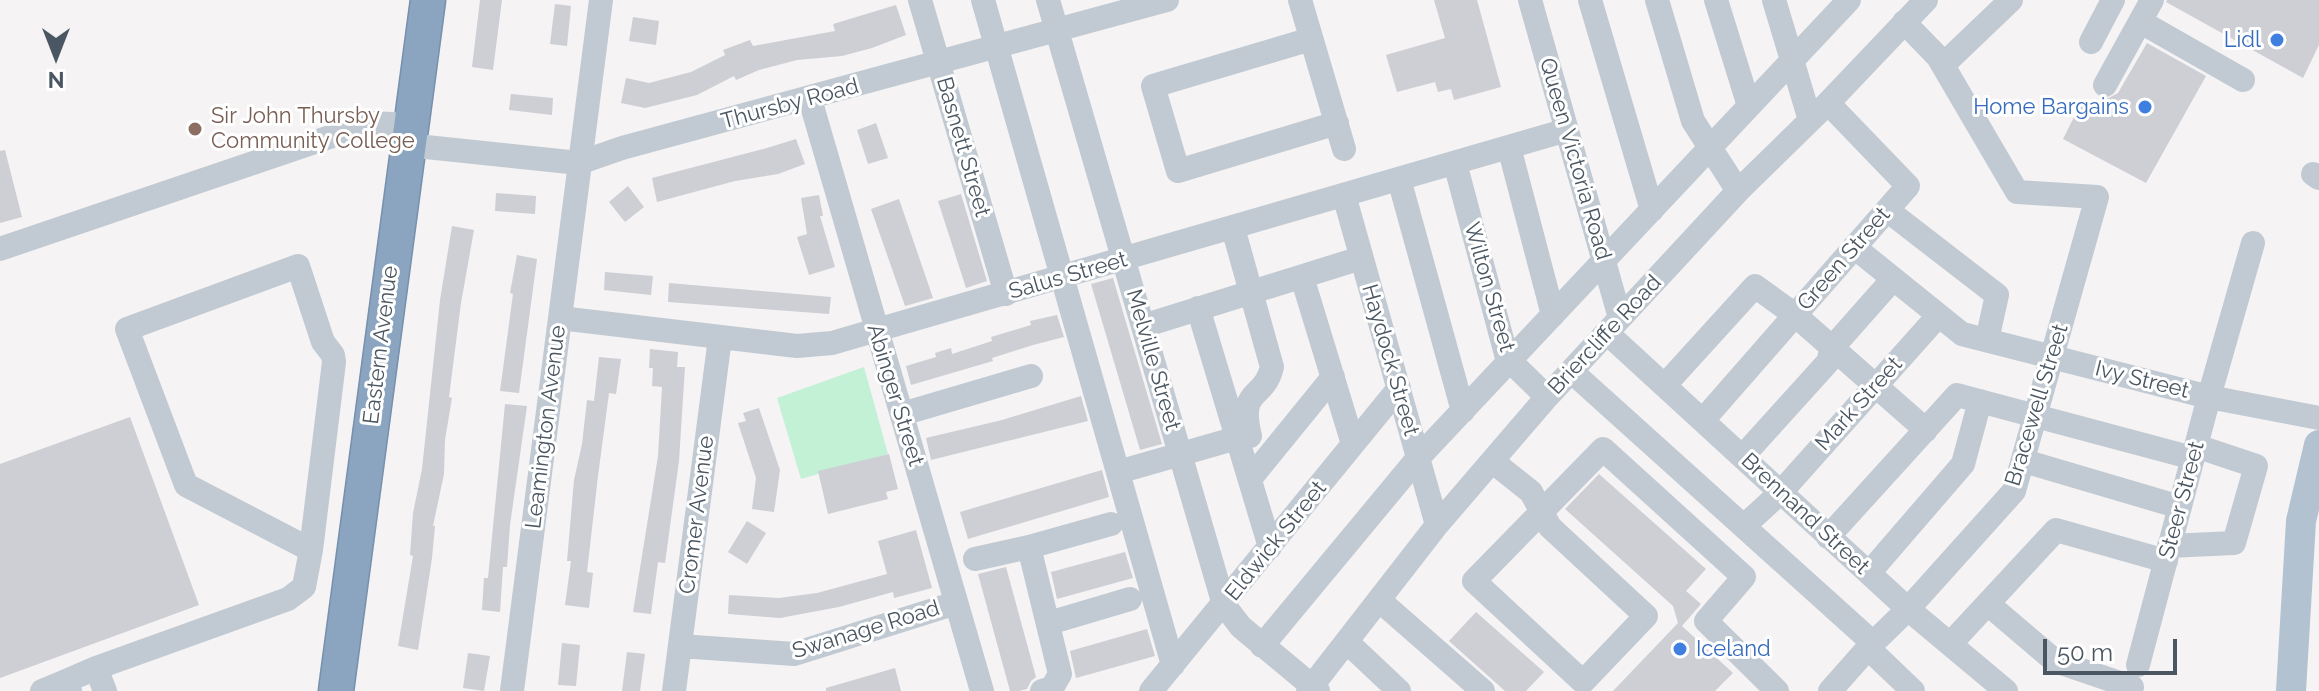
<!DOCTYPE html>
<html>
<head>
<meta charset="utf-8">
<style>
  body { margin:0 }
  #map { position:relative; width:2319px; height:691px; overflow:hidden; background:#f5f3f3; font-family:Raleway,sans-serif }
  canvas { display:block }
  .north { position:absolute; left:16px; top:16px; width:80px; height:80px; -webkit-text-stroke:6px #fff; paint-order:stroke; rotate:180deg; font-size:22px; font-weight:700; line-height:32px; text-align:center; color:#4a5661 }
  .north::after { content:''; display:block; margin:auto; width:28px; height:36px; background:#4a5661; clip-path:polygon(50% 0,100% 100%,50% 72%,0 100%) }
  .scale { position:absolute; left:2043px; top:639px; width:134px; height:36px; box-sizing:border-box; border:4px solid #4a5661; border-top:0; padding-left:10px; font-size:24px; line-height:28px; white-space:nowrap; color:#4a5661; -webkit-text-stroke:6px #fff; paint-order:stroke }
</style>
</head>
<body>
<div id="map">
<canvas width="2319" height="691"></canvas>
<div class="north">N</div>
<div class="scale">50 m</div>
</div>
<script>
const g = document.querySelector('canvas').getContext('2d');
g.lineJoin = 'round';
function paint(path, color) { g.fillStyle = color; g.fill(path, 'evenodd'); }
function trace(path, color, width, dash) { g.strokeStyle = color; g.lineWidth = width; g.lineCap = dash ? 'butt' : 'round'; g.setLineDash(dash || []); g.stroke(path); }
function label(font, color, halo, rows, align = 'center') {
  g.font = font + ' Raleway,sans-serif'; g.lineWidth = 6; g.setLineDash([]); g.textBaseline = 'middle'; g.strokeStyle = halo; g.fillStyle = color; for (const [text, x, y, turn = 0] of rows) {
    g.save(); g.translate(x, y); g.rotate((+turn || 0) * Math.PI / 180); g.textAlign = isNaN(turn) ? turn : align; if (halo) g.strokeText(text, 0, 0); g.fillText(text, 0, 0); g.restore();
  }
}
paint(new Path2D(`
  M864,367L888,454L801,479L777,398Z`), '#c3f1d5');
paint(new Path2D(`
  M480,0H502L493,70L472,67Z
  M1434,0H1477L1501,87L1454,100L1451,89L1438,92L1435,82L1397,92L1386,55L1445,38Z
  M2167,0H2319V45L2303,78L2166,2Z
  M555,4L571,6L567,46L550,44Z
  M896,5L906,35L872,48L842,56L797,60L759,70L736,80L734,76L697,95L645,108L621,103L626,78L649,83L691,72L725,55L723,50L750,40L753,46L835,31L833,24Z
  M633,17L659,21L656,45L629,41Z
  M2147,43L2206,76L2146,183L2063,139L2081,103L2098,111L2105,100L2118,93Z
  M511,94L553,98L552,115L509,110Z
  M876,123L888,158L868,164L857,130Z
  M796,139L805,164L778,174L735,181L657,202L652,178L767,148Z
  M5,150L22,217L0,223V151Z
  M628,186L644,207L625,222L609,202Z
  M496,193L536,196L535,214L495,211Z
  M961,194L987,281L966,288L938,201Z
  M819,195L823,216H820L835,267L809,275L797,237L807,234L801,198Z
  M899,199L933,298L905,306L871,209Z
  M452,226L474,230L461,303L449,397L452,398L445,440L444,474L433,526H435L432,558L418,650L398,646L413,556L410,555L413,513L422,469L440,300Z
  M517,255L537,259L519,393L500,391L513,294L510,293Z
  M605,272L653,276L651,295L604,290Z
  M1113,278L1162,444L1140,450L1091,284Z
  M669,283L831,297L829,314L668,302Z
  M1057,315L1064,337L1033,345L992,358L993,361L911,385L906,366L936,357L935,353L951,348L952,354L992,341L991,337L1031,325L1030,321Z
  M650,349L678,352L677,367H685L679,461L665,563L658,562L651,614L633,612L658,456L662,387L652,386L653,368H649Z
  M599,357L621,359L616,394L609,393L598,476L587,572L593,573L589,608L565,605L571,561H567L574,480L582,444L587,400L594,401Z
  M1081,396L1088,421L931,460L926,438L1002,420Z
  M505,404L527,406L510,525L507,567H503L500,612L482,610L484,578H488Z
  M759,408L780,470L774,512L752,509L756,478L738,423L746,421L743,413Z
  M130,417L199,605L0,678V464Z
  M889,454L898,489L886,492L888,499L828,514L818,471Z
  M1102,470L1109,497L968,539L960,512Z
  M1599,474L1706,569L1686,591L1701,604L1682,626L1733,673L1715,691H1613L1678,623L1673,606L1565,509Z
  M747,521L766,533L747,564L728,552Z
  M916,530L932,588L894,598L893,592L839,607L780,618L728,614L729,595L779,598L817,593L887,574L878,541Z
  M1125,552L1133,578L1057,599L1051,572Z
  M1006,567L1036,677L1031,681L1027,689L1019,691H1010L978,574Z
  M1476,612L1544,672L1526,691H1505L1449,641Z
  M1147,629L1155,656L1076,678L1070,651Z
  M562,643L580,645L576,686L558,685Z
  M627,652L645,654L640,691H622Z
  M468,653L490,656L484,691L463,688Z
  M895,668L901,691H826V688Z`), '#cdcfd5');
const highway = new Path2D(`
  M336,691L428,0`);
trace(highway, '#7690ad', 37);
trace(new Path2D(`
  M920,0L1006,294
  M983,0L1173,665
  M1048,0L1224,605L1241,627L1318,691
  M1300,0L1344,149
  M1530,0L1620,318
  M1590,0L1652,210
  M1657,0L1693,121L1738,191
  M1716,0L1749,106
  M1774,0L1810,120
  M2141,22L2243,80
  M1311,39L1153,86L1178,171L1337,123
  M2091,42L2113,0
  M1943,65L2011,0
  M2105,85L2152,0
  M810,99L982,691
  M407,145L579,163L622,148L1167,0
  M1509,147L1553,315
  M1455,163L1507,358L1547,397
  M2313,174L2319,178
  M1399,179L1463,411
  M1344,195L1437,525
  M1887,210L1997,295L1987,340
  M1233,228L1272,367C1264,401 1238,386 1250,436
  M1854,247L1962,334L2209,397L2319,418
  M0,249L371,123L410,125
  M1302,277L1353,444
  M1198,308L1270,547
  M560,318L797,346L832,343L1567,130
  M1143,326L1361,258
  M1607,333L1908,609L2006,691
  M1571,371L1873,643
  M1665,385L1755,286L1795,315L1926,430
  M902,414L1031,376
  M1704,419L1908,186L1828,103
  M1743,456L1828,362L1832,348L1893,279
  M1492,461L1531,492L1550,527L1646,616L1583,682L1474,581L1603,449L1744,577L1706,621L1777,691
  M2024,461L2180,507
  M1118,472L1237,438
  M1250,479L1333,377
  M1744,526L1781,492L1938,316
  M1828,537L1957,395L2193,458
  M2169,546L2234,543L2256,466L2196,446
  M1029,547L1111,524
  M975,559L1029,547L1060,674L1052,688L1042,691
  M1869,573L1963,464L1980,401
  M1379,600L1483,691
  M1988,604L2055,661L2132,687
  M1049,623L1130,599
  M1347,642L1399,691
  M1951,643L2056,530L2166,561
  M680,646L794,654L956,603
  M1262,646L1418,458L1849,0
  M1868,648L1913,691
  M2138,665L2209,397L2253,243
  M42,691L66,681
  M70,691L66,681L96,668
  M105,691L96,668L288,599L304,587L311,550L334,362L333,355L323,342L298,266L127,329L186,485L311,550
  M512,691L601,0
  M674,691L720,338
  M1151,691L1399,388
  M1308,691L1437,525L1547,397L1738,191L1828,103L1926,0
  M1830,691L1868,648L1908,609L2014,491L2097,197L2017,192L1938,57L1904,22`), '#c1cad2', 24);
trace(new Path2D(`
  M2291,691L2301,521L2319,445`), '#b3c2d1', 30);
trace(highway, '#8ba5c1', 34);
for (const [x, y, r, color] of [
  [2277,40,8,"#3f7fe0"],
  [2145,107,8,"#3f7fe0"],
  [195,129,8,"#8d6e63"],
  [1680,649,8,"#3f7fe0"]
]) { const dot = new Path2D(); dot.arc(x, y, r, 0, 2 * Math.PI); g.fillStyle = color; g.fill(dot); trace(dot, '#fff', 3); }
label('22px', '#366cbe', '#fff', [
  ["Lidl",2261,40],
  ["Home Bargains",2129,107],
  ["Iceland",1696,649,"left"]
], 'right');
label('22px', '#4a5661', '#fff', [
  ["Thursby Road",790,104,-15],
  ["Basnett Street",963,147,74],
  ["Queen Victoria Road",1575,159,74],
  ["Green Street",1844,259,-49],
  ["Salus Street",1068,276,-16],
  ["Wilton Street",1489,287,74],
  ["Briercliffe Road",1605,335,-47],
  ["Eastern Avenue",381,345,-83],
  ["Melville Street",1153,360,74],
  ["Haydock Street",1390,360,74],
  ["Ivy Street",2142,380,14],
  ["Abinger Street",895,395,73],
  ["Mark Street",1859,404,-48],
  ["Bracewell Street",2037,405,-73],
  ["Leamington Avenue",546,427,-83],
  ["Steer Street",2182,500,-75],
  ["Brennand Street",1805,514,43],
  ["Cromer Avenue",697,515,-83],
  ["Eldwick Street",1276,541,-51],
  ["Swanage Road",866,630,-17]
]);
label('22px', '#785e54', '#fff', [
  ["Sir John Thursby",211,116],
  ["Community College",211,141]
], 'left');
</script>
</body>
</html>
